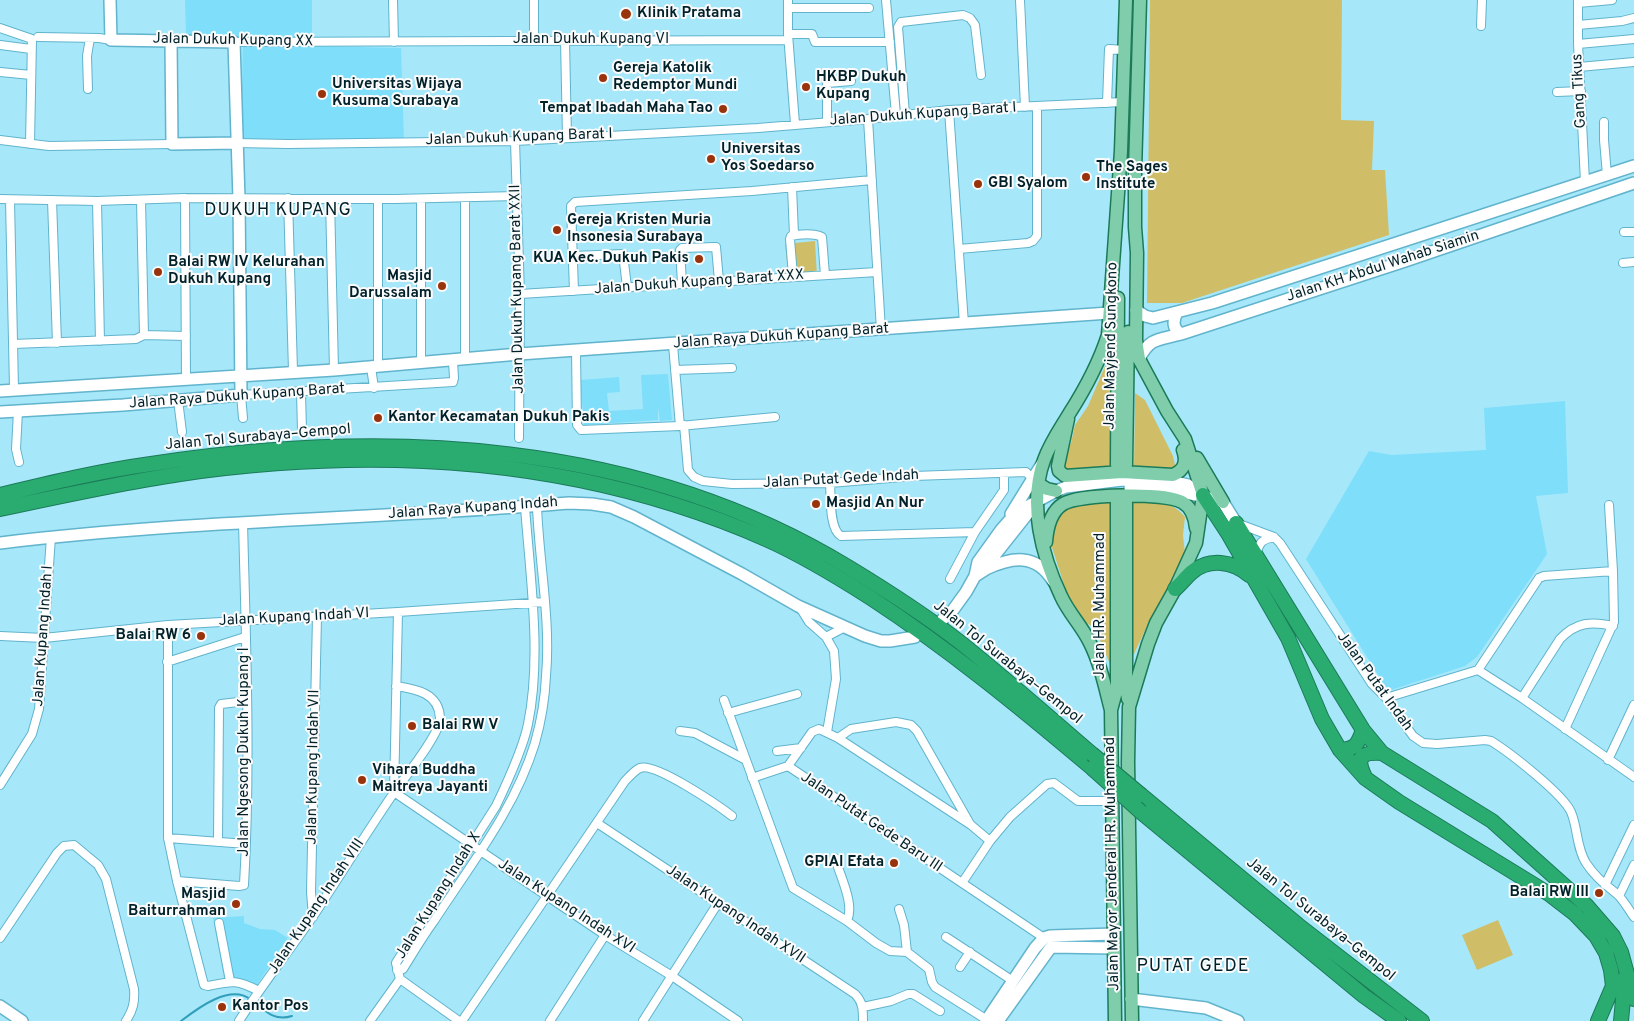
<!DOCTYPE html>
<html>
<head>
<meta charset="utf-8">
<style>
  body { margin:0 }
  canvas { display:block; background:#a6e7fa }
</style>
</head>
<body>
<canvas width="1634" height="1021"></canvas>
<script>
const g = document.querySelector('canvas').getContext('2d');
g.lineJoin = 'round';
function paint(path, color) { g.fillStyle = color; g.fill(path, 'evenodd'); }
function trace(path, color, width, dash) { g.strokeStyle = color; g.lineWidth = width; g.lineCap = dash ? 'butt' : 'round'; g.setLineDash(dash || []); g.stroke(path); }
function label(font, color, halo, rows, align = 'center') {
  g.font = font + ' Overpass,sans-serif'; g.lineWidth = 4; g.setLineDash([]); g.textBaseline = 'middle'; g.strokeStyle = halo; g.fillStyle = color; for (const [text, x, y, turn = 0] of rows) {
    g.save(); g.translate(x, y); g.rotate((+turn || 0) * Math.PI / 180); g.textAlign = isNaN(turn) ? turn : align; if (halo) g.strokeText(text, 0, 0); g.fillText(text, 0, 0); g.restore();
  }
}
paint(new Path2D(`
  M185,0H312V46L401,48L404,140H241L243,37L186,35Z
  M668,374L672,420L660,421L658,407V420L584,425L580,380L619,377L620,392L607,393L609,411L643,409L641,375Z
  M1565,401L1568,493L1536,496L1547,554L1477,657L1465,666L1388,691L1306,559L1369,451L1391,455L1486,450L1484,408Z
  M244,916V923L260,929L275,930L288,938L251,994L238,985L225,984L213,918Z`), '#7fdffa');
paint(new Path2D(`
  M1150,0H1342L1341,120L1374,121L1372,170H1385L1389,235L1182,303H1147Z
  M815,241L817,277L789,279L785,244Z
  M1112,350V471L1065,475L1059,465L1071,443L1075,425L1088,406Z
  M1135,393L1145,400L1173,456L1175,465L1172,471H1134Z
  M1112,501V669L1095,628L1086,623L1077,613L1068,597L1048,535L1049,526L1067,506Z
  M1132,503C1153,503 1170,499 1185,517L1183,535L1185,553L1160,605L1151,618L1133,656Z
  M1498,920L1513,955L1477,970L1462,935Z`), '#cfbe67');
trace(new Path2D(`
  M255,1003C267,1013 276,1021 292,1016
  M181,1021C198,1008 231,983 251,1000`), '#319eba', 2);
const street = new Path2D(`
  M393,0L394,42
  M788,0V34L795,124
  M886,0L896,115
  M1020,0L1025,107
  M1578,0V44L1585,182
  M1578,3L1612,0
  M788,8H869
  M1578,25L1622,21L1634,18
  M1481,26L1482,0
  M0,28L32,39L30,144
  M788,34H812L815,42H890
  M38,37L99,38L111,40
  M534,40V0
  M565,40L567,137
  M234,42L788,40
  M1578,44L1634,39
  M0,45L31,49
  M1579,67L1634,62
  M0,72L31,75
  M88,89L87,56L90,38
  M1557,92L1581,91
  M1107,103L1109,49L1125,50
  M949,110L964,324
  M905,114L898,27L901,22L963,15L970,18L975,25L981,75
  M868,119L881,330
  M827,122V83L851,81
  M1604,122V140L1607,175
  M0,140L49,146L172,144
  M515,141L520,294L519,438
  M237,143L288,144L515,141L758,128L868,119L949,110L1123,102
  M792,187L794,235
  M185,198L186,379
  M288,198L293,371
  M465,198V359
  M0,199L97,201L185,198L395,199L516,196
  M330,199L334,370
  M378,199V366
  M10,200L14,389
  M52,200L57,343
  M97,201L100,341
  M1624,232H1634
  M959,249L1028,243L1033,241L1037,236V106
  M573,256L623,254L627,287
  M1623,263L1634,262
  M793,276L790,239L791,236C799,234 814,233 822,237L825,275
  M682,283L680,250L682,248L716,247L719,281
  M574,291L571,206L575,202L752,191L872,180
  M520,294L877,272
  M144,335L186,336
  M14,344L136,339L144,335L141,200
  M673,345L680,426L775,417
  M576,351L577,425L581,430L680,426
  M421,363V199
  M371,367L374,388
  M675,370L732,368
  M301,392L302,431
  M178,400L182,432
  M18,411L16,449L19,462
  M243,418L241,395L453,382L454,378L453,361
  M684,425L688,470L694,477L703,481L732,484L830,483L914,476L1026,472L1035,481
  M830,483C831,496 829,529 841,536L975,532
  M1239,524L1274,537L1280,543L1372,684L1386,698L1413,736L1423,743L1437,744L1485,740L1491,741C1509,752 1563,794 1571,812C1578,828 1576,847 1586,863C1596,878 1605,884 1618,895C1624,901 1629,910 1634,917
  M1256,554C1260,542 1261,540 1274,537
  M950,579L975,532L1004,490V473
  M799,606L809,622L826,637L834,651L836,679L827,732
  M168,625V838L177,881L204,985L208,986C232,981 236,979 259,991
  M0,636L44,638L168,625L398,612L545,602
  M826,637L845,627
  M167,662L245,637
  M1478,670L1539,578L1544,576L1613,571
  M1386,698L1478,670L1522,698L1634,777
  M1522,698L1560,639C1576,622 1592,621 1613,626
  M724,700L793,888L847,921L876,943L890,951L907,952L929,969L932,982L935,987L987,1020
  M728,713L797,694
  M1565,729L1614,622L1613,571L1609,505
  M680,731L695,733L744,759
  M838,738L851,729L896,722L911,725L917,731L970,824
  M777,751L801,748
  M1608,760L1634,705
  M788,766L812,732L819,729L838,738L971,825L990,841
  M752,778L788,766L1044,938
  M0,785L32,734L39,709L51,537
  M394,792L510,871L605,935L672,976L738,1021
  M394,792L398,612
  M597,823L855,994C863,1002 863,1010 863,1021
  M168,838L246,844
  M218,842L219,708L221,704L247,701
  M835,858C840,876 855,904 847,921
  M177,881L239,886L244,885C251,764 246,643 243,522
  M962,883L990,841L1010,817L1047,784L1054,783L1078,801H1111
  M1605,885L1634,825
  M1619,896L1634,865
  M899,909L904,925L907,952
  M313,917L311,892L317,617
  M219,923L230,981
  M946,937L1013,981
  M0,938L57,853L64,846L74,845L98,865L106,879L134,989C135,1002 133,1010 126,1021
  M960,967L970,952
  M397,970L403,969C413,953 423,936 434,921C471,864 515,809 535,743C541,722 545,698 546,676C551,620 539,562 537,506
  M863,1007L891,1001L908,994H913L940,1011
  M239,1021C262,985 289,951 314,915C341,874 367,832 395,791C405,777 441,733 440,718C439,693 416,689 396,686
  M370,1021L400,979
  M459,1021L400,979L396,963L496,806C507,783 523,749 528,724C542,657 530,575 525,507
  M462,1021L625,781C629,777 635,770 640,768C655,762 719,806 732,816
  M550,1021L605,935
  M643,1021L718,903`);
const secondary = new Path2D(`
  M171,40L172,144L237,143
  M1136,310L1145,316L1153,318L1212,303L1634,166
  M1177,312C1173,321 1172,328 1181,334
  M1139,359C1150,337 1159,340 1181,334L1405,261L1634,183
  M0,391L334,370L519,354L1109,313
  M0,412L123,405L241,395L239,199L234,42L111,40L110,0
  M1130,488C1162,490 1193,492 1223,502L1236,523
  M1011,514L1042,464
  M0,543C189,520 379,519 569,503L592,504L611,507L634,517L742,574L798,606L865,636L881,641H890L915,637
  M986,569C1012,557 1036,553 1053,581
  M975,576L986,569L994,556L1036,503
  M942,620L953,610L966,592L975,576L978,562L1001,530L1017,512L1056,491L1066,487L1122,480L1174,482L1188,485L1203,495
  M1131,999L1206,1008L1238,1021
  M0,1006L22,1021
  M986,1021L1035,948L1044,938L1050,936L1114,934
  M998,1021L1051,947L1114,948`);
const primary = new Path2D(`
  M1068,419L1058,466L1059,471L1065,476L1122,472L1173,475C1185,470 1187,461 1183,450
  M1197,458L1223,502
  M1117,465L1118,298
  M1126,465L1128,332
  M1039,484L1047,489L1056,491
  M1126,502V687L1128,699
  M1046,542C1047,528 1050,512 1063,504C1079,494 1165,492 1182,502C1191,507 1195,518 1196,528
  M1111,710L1117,688V502
  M1115,1021L1111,710C1105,687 1100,662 1089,641C1081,625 1068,612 1061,596C1042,556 1028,504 1044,460C1050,443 1060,429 1069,414C1085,389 1099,363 1108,335L1121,151L1126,0
  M1132,1021L1128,762L1129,707L1148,644L1156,623L1175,589L1196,543L1203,495L1185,439L1167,411L1139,359L1136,340L1137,253L1135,227V171L1140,0`);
const highway = new Path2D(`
  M0,495C50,483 100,471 151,464C387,428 639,440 848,567C886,590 925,615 961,643C1006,679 1049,717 1092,754
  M1203,495L1229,535L1288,638L1322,719L1340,750L1365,778L1399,802L1549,894L1575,914L1596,936L1606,953L1611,970L1613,986L1598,1021
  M0,509C60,496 120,483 180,474C381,445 581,457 768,540C804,556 838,577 871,598C949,649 1021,708 1092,768
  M1236,523L1363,730L1382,753L1492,821L1587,906L1613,936L1621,952L1634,999
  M1175,589C1181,584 1186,577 1192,572C1209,558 1233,561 1249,575
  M1340,750C1356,749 1358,744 1363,730
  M1364,775C1355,756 1363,752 1382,753
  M1141,795L1298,925L1422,1021
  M1141,812L1364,996L1399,1021
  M1621,1021L1625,978`);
trace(street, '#61b4cc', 10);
trace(secondary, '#61b4cc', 14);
trace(primary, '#1b7b58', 15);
trace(highway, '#1b7b58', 16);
trace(street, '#fff', 8);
trace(secondary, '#fff', 11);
trace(primary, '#7fcdaa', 12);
trace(highway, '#2aac71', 14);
const highwayBridge = new Path2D(`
  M1092,754L1141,795
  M1092,768L1141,812`);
trace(highwayBridge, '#1b7b58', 16, []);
trace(highwayBridge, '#2aac71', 14);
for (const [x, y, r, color] of [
  [626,14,6,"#99330b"],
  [603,78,5,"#99330b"],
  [806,87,5,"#99330b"],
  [322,94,5,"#99330b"],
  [723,109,5,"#99330b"],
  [711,159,5,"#99330b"],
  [1086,177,5,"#99330b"],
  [978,184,5,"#99330b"],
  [557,230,5,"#99330b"],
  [699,259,5,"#99330b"],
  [158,272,5,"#99330b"],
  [442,286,5,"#99330b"],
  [378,418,5,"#99330b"],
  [816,504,5,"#99330b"],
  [201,636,5,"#99330b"],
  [412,726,5,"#99330b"],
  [362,780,5,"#99330b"],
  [894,863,5,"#99330b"],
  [1599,893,5,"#99330b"],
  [236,904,5,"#99330b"],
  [222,1007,5,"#99330b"]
]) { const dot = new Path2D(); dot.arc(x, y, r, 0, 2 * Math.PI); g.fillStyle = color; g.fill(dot); trace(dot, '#fbfbfb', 2); }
label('bold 15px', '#00212a', '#fbfbfb', [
  ["Klinik Pratama",637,14],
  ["Gereja Katolik",613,69],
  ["Redemptor Mundi",613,86],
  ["HKBP Dukuh",816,78],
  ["Kupang",816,95],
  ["Universitas Wijaya",332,85],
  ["Kusuma Surabaya",332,102],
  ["Tempat Ibadah Maha Tao",713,109,"right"],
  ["Universitas",721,150],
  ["Yos Soedarso",721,167],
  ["The Sages",1096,168],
  ["Institute",1096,185],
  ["GBI Syalom",988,184],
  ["Gereja Kristen Muria",567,221],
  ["Insonesia Surabaya",567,238],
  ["KUA Kec. Dukuh Pakis",689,259,"right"],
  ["Balai RW IV Kelurahan",168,263],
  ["Dukuh Kupang",168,280],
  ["Masjid",432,277,"right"],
  ["Darussalam",432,294,"right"],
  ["Kantor Kecamatan Dukuh Pakis",388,418],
  ["Masjid An Nur",826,504],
  ["Balai RW 6",191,636,"right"],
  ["Balai RW V",422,726],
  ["Vihara Buddha",372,771],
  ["Maitreya Jayanti",372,788],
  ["GPIAI Efata",884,863,"right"],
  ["Balai RW III",1589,893,"right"],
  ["Masjid",226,895,"right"],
  ["Baiturrahman",226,912,"right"],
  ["Kantor Pos",232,1007]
], 'left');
label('15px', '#00212a', '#fbfbfb', [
  ["Jalan Dukuh Kupang VI",591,40],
  ["Jalan Dukuh Kupang XX",233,41,1],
  ["Gang Tikus",1580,91,-93],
  ["Jalan Dukuh Kupang Barat I",923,115,-4],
  ["Jalan Dukuh Kupang Barat I",519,138,-2],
  ["Jalan KH Abdul Wahab Siamin",1383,267,-18],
  ["Jalan Dukuh Kupang Barat XXX",699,283,-4],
  ["Jalan Dukuh Kupang Barat XXII",518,289,-91],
  ["Jalan Raya Dukuh Kupang Barat",781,337,-4],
  ["Jalan Mayjend Sungkono",1112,346,-89],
  ["Jalan Raya Dukuh Kupang Barat",237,397,-4],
  ["Jalan Tol Surabaya–Gempol",258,438,-5],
  ["Jalan Putat Gede Indah",841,480,-3],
  ["Jalan Raya Kupang Indah",473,509,-4],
  ["Jalan HR. Muhammad",1101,606,-90],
  ["Jalan Kupang Indah VI",294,618,-3],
  ["Jalan Kupang Indah I",44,636,-86],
  ["Jalan Tol Surabaya–Gempol",1007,663,39],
  ["Jalan Putat Indah",1374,682,54],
  ["Jalan Ngesong Dukuh Kupang I",245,752,-90],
  ["Jalan Kupang Indah VII",314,767,-89],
  ["Jalan Putat Gede Baru III",871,823,34],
  ["Jalan Mayor Jenderal HR. Muhammad",1113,864,-91],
  ["Jalan Kupang Indah X",439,896,-58],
  ["Jalan Kupang Indah VIII",317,907,-56],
  ["Jalan Kupang Indah XVI",566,907,33],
  ["Jalan Kupang Indah XVII",735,915,34],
  ["Jalan Tol Surabaya–Gempol",1320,920,39]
]);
g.letterSpacing = '1px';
label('18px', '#00212a', '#fbfbfb', [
  ["DUKUH KUPANG",278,211],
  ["PUTAT GEDE",1193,967]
]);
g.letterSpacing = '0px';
</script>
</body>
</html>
